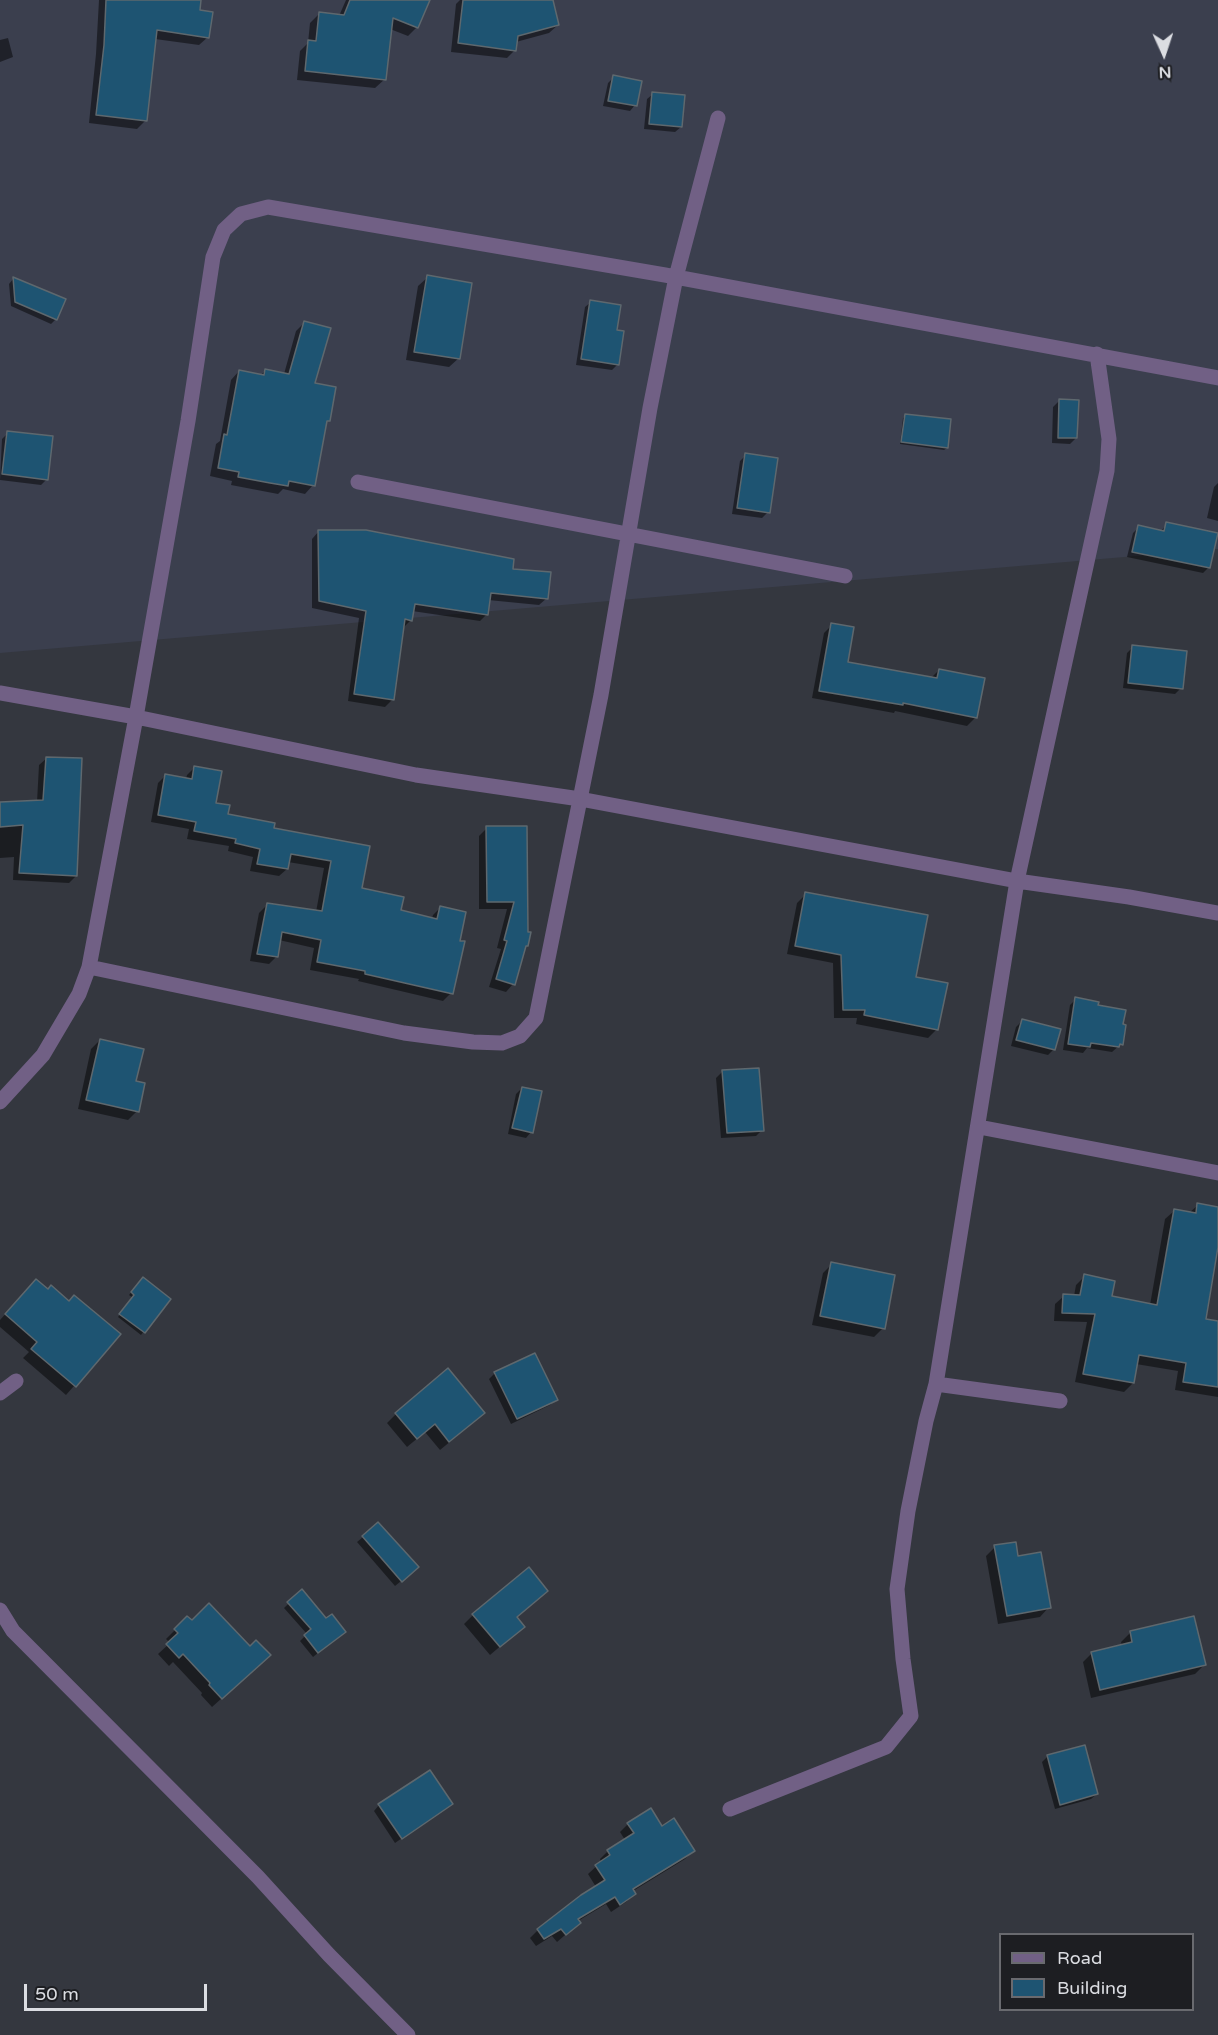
<!DOCTYPE html>
<html>
<head>
<meta charset="utf-8">
<style>
  body { margin:0 }
  #map { position:relative; width:1218px; height:2035px; overflow:hidden; background:#34373f; font-family:"Varela Round",sans-serif }
  canvas { display:block }
  .legend { position:absolute; left:999px; top:1933px; width:195px; height:78px; box-sizing:border-box; background:#1d1e22; border:2px solid #696a6f; margin:0; padding:8px 10px; list-style:none; font-size:18px; color:#dbdde2 }
  .legend li { display:flex; align-items:center; gap:12px; height:30px }
  .legend b { width:30px; border:2px solid #696a6f }
  .north { position:absolute; left:1134px; top:24px; width:60px; height:60px; -webkit-text-stroke:4px #1d1e22; paint-order:stroke; rotate:177deg; font-size:16px; font-weight:700; line-height:24px; text-align:center; color:#dbdde2 }
  .north::after { content:''; display:block; margin:auto; width:21px; height:27px; background:#dbdde2; clip-path:polygon(50% 0,100% 100%,50% 72%,0 100%) }
  .scale { position:absolute; left:24px; top:1984px; width:183px; height:27px; box-sizing:border-box; border:3px solid #dbdde2; border-top:0; padding-left:8px; font-size:18px; line-height:21px; white-space:nowrap; color:#dbdde2; -webkit-text-stroke:4px #1d1e22; paint-order:stroke }
</style>
</head>
<body>
<div id="map">
<canvas width="1218" height="2035"></canvas>
<ul class="legend">
<li><b style="height:8px;background:#716085"></b>Road</li>
<li><b style="height:16px;background:#1e5472"></b>Building</li>
</ul>
<div class="north">N</div>
<div class="scale">50 m</div>
</div>
<script>
const g = document.querySelector('canvas').getContext('2d');
g.lineJoin = 'round';
function paint(path, color) { g.fillStyle = color; g.fill(path, 'evenodd'); }
function trace(path, color, width, dash) { g.strokeStyle = color; g.lineWidth = width; g.lineCap = dash ? 'butt' : 'round'; g.setLineDash(dash || []); g.stroke(path); }
paint(new Path2D(`
  M0,0H1218V549L0,653Z`), '#3b3f4e');
paint(new Path2D(`
  M99,0H200L198,11L208,37L199,45L155,39L145,121L137,129L89,123L96,54Z
  M346,0H428L417,27L408,36L390,29L385,79L375,88L297,80L300,51L308,43L310,23L319,14L339,16Z
  M460,0H500L558,25L549,33L516,42L515,50L507,58L451,52L456,4Z
  M8,38L13,57L0,62V40Z
  M614,77L635,105L630,111L603,106L608,83Z
  M653,94L681,127L675,132L644,129L647,99Z
  M428,277L459,358L449,367L406,360L418,286Z
  M13,279L56,319L51,324L11,306L9,284Z
  M591,302L616,331L618,364L612,370L576,365L585,307Z
  M305,322L313,385L328,421L324,424L313,485L305,494L283,489L278,494L231,485L232,481L210,476L216,444L220,441L231,380L239,371L261,375L265,371L284,374L296,331Z
  M1059,401L1076,438L1070,444L1052,443L1053,407Z
  M906,416L947,448L944,450L900,444L903,418Z
  M8,433L47,479L41,485L0,480L2,439Z
  M746,455L768,512L762,518L732,514L740,461Z
  M1218,483V521L1207,518L1214,487Z
  M1167,524L1209,567L1203,573L1127,557L1133,533L1139,527L1161,531Z
  M319,531L512,570L547,598L539,605L488,600L487,614L480,621L412,611L411,620L403,628L393,699L385,707L348,701L359,618L312,608V539Z
  M832,625L846,664L931,678L939,670L983,679L975,718L967,726L895,711L894,713L812,698L824,633Z
  M1133,647L1181,688L1175,694L1123,688L1127,653Z
  M47,758L76,876L69,883L13,880L14,857L0,858V804L37,802L39,765Z
  M195,767L215,804L226,816L272,829L368,847L360,889L399,912L432,919L433,915L441,907L451,993L443,1001L358,981L359,979L310,970L314,948L279,940L276,957L269,964L250,961L259,913L267,905L316,912L324,868L288,862L287,869L279,876L250,871L253,857L228,851L229,846L187,839L189,829L151,822L158,783L166,775L186,779L187,775Z
  M487,828H526L527,945L524,948L513,984L506,992L489,987L501,949L497,948L507,909H479V836Z
  M806,894L915,979L937,1029L928,1038L856,1024L857,1018H834L833,963L787,954L797,903Z
  M1076,999L1097,1007L1121,1044L1112,1052L1087,1048L1083,1053L1063,1050L1070,1005Z
  M1022,1021L1054,1049L1048,1055L1011,1046L1016,1027Z
  M100,1040L134,1082L137,1111L128,1120L78,1109L91,1049Z
  M722,1072L762,1130L756,1136L721,1138L716,1078Z
  M522,1088L531,1132L526,1138L508,1134L516,1094Z
  M1198,1205L1218,1208V1238L1204,1320L1218,1322V1397L1175,1390L1178,1371L1136,1364L1133,1383L1124,1392L1075,1382L1087,1322L1054,1321L1055,1304L1064,1296H1074L1076,1285L1085,1276L1110,1297L1150,1305L1165,1219L1174,1211L1189,1213Z
  M832,1264L883,1328L874,1337L812,1325L823,1273Z
  M141,1281L169,1299L141,1335L118,1317L133,1298L129,1295Z
  M27,1290L48,1291L119,1335L66,1395L23,1358L29,1352L0,1327V1320Z
  M495,1373L556,1400L550,1405L511,1424L489,1379Z
  M396,1414L474,1422L440,1450L425,1432L407,1447L387,1423Z
  M363,1537L411,1573L395,1586L357,1542Z
  M995,1547L1017,1558L1049,1607L1040,1617L998,1624L986,1556Z
  M302,1591L339,1636L313,1657L300,1641L307,1634L284,1608Z
  M473,1615L516,1618L523,1627L490,1655L464,1624Z
  M187,1618L260,1664L212,1707L201,1695L202,1693L173,1662L169,1666L158,1654L170,1643L166,1639Z
  M1130,1633L1204,1665L1195,1674L1091,1698L1083,1662L1092,1653L1122,1646L1121,1642Z
  M1048,1756L1097,1794L1091,1799L1055,1809L1042,1762Z
  M451,1804L395,1843L374,1811L379,1805Z
  M650,1810L662,1828L693,1851L685,1859L633,1891L635,1894L626,1902L611,1912L606,1904L578,1921L579,1923L557,1942L552,1936L536,1946L530,1938L538,1930L596,1887L588,1874L601,1862L600,1859L608,1851L625,1840L620,1832L628,1824Z`), '#0007');
const building = new Path2D(`
  M106,0H201L200,10L213,12L209,38L157,30L147,121L96,115L104,45Z
  M350,0H430L418,28L393,18L386,80L305,71L308,40L316,41L319,12L344,15Z
  M463,0H553L559,25L518,36L516,51L458,43Z
  M613,75L642,81L637,106L608,101Z
  M652,92L685,95L682,127L649,124Z
  M427,275L472,283L460,359L414,352Z
  M13,277L66,299L57,320L15,302Z
  M590,300L621,305L617,330L624,331L619,365L581,359Z
  M304,321L331,328L315,383L336,387L330,421H327L315,486L289,481L288,486L270,483L238,477L239,472L218,468L224,434L227,435L239,370L264,375L265,369L289,374Z
  M1059,399L1079,400L1077,438H1058Z
  M905,414L951,419L948,448L901,442Z
  M7,431L53,436L48,480L2,474Z
  M745,453L778,458L770,513L737,508Z
  M1166,522L1218,533L1210,568L1132,552L1138,525L1164,531Z
  M318,530H366L514,559L513,569L551,572L548,599L491,593L488,615L415,604L412,621L405,619L394,700L354,694L366,611L319,601Z
  M831,623L854,627L848,662L937,678L939,669L985,678L977,718L903,703V705L819,691Z
  M1132,645L1187,651L1183,689L1128,683Z
  M46,757L82,758L77,876L19,873L23,825L0,827V802L43,800Z
  M194,766L222,771L216,803L230,805L228,814L275,823L274,828L370,846L362,888L404,897L401,910L437,919L440,906L466,912L460,941H465L453,994L365,974V971L317,962L321,940L282,932L278,957L257,954L267,903L322,911L331,861L291,854L288,869L257,864L260,849L235,843L236,839L194,831L196,822L158,815L165,774L192,779Z
  M486,826H527L528,932H531L528,946H526L515,985L496,979L507,941L504,940L514,902H487Z
  M805,892L928,915L916,977L948,983L938,1030L864,1015L865,1010H843L841,955L795,946Z
  M1075,997L1099,1002L1098,1005L1126,1010L1123,1024L1126,1025L1123,1045L1120,1044L1119,1047L1091,1043L1090,1047L1068,1044Z
  M1022,1019L1061,1029L1055,1050L1016,1040Z
  M100,1039L144,1049L136,1081L145,1083L139,1112L86,1100Z
  M759,1068L764,1131L727,1133L722,1070Z
  M522,1087L542,1091L533,1133L512,1128Z
  M1197,1203L1218,1207V1247L1206,1319L1218,1321V1387L1183,1382L1186,1363L1139,1355L1134,1383L1083,1374L1095,1314L1062,1313L1063,1294L1080,1295L1084,1274L1115,1281L1112,1296L1157,1305L1174,1209L1196,1213Z
  M831,1262L895,1275L885,1329L820,1316Z
  M143,1277L171,1299L145,1333L119,1314L134,1295L131,1292Z
  M36,1279L48,1289L51,1285L69,1301L74,1295L121,1334L76,1387L31,1349L37,1342L5,1314Z
  M535,1353L558,1400L517,1419L494,1372Z
  M448,1368L485,1413L449,1442L435,1424L417,1439L395,1413Z
  M378,1522L419,1567L402,1582L362,1536Z
  M1016,1542L1018,1556L1041,1552L1051,1608L1007,1616L994,1545Z
  M529,1567L548,1591L517,1617L525,1627L500,1647L472,1614Z
  M302,1589L326,1618L332,1614L346,1632L318,1653L304,1635L311,1629L287,1602Z
  M209,1603L250,1646L256,1640L271,1655L222,1699L209,1685L210,1683L183,1654L179,1658L166,1644L178,1633L174,1629L187,1616L192,1620Z
  M1194,1616L1206,1665L1100,1690L1091,1652L1132,1642L1130,1631Z
  M1085,1745L1098,1794L1060,1805L1047,1755Z
  M430,1770L453,1804L402,1839L378,1804Z
  M651,1808L662,1826L674,1818L695,1851L633,1889L636,1894L620,1905L615,1897L578,1919L581,1923L566,1935L561,1929L544,1939L537,1929L581,1895L605,1880L595,1865L610,1855L607,1850L634,1833L627,1823Z`);
paint(building, '#1e5472');
trace(building, '#5e686e', 1.5);
trace(new Path2D(`
  M358,482L845,576
  M0,693L136,717L416,775L580,799L1017,881L1129,897L1218,913
  M89,967L404,1033L473,1042L502,1043L520,1036L536,1018L601,695L650,408L676,277L718,118
  M0,1102L43,1055L79,994L89,967L136,717L188,421L213,257L224,230L241,214L268,207L665,275L1218,378
  M979,1127L1218,1173
  M936,1384L1060,1401
  M0,1393L16,1381
  M0,1610L13,1631L258,1877L329,1955L408,2035
  M730,1809L886,1747L911,1716L903,1659L897,1589L908,1511L926,1421L936,1384L1017,881L1107,471L1109,439L1097,354`), '#716085', 15);
</script>
</body>
</html>
